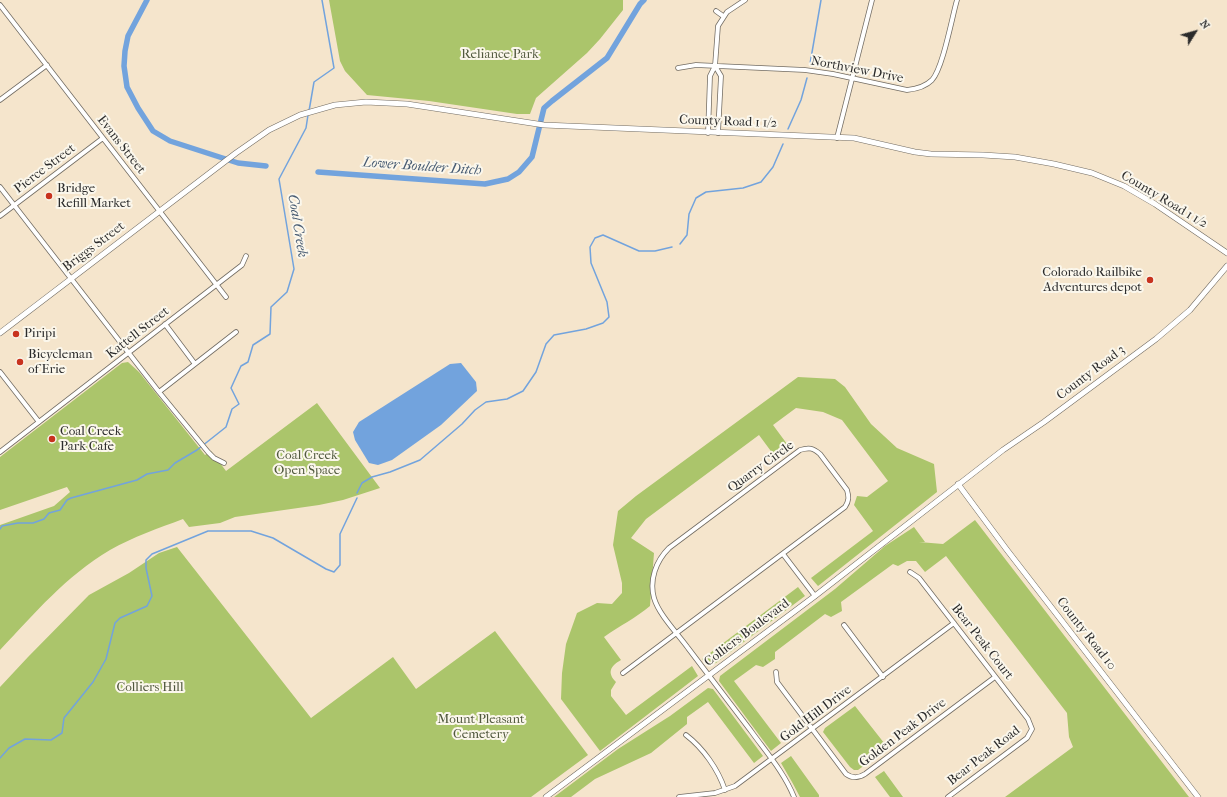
<!DOCTYPE html>
<html>
<head>
<meta charset="utf-8">
<style>
  body { margin:0 }
  #map { position:relative; width:1227px; height:797px; overflow:hidden; background:#f5e5cc; font-family:"IM FELL French Canon",serif }
  canvas { display:block }
  .north { position:absolute; left:1175px; top:12px; width:40px; height:40px; -webkit-text-stroke:3px #fbf7ec; paint-order:stroke; rotate:53deg; font-size:11px; font-weight:700; line-height:16px; text-align:center; color:#2b2b2b }
  .north::after { content:''; display:block; margin:auto; width:14px; height:18px; background:#2b2b2b; clip-path:polygon(50% 0,100% 100%,50% 72%,0 100%) }
</style>
</head>
<body>
<div id="map">
<canvas width="1227" height="797"></canvas>
<div class="north">N</div>
</div>
<script>
const g = document.querySelector('canvas').getContext('2d');
g.lineJoin = 'round';
function paint(path, color) { g.fillStyle = color; g.fill(path, 'evenodd'); }
function trace(path, color, width, dash) { g.strokeStyle = color; g.lineWidth = width; g.lineCap = dash ? 'butt' : 'round'; g.setLineDash(dash || []); g.stroke(path); }
function label(font, color, halo, rows, align = 'center') {
  g.font = font + ' "IM FELL French Canon",serif'; g.lineWidth = 4; g.setLineDash([]); g.textBaseline = 'middle'; g.strokeStyle = halo; g.fillStyle = color; for (const [text, x, y, turn = 0] of rows) {
    g.save(); g.translate(x, y); g.rotate((+turn || 0) * Math.PI / 180); g.textAlign = isNaN(turn) ? turn : align; if (halo) g.strokeText(text, 0, 0); g.fillText(text, 0, 0); g.restore();
  }
}
paint(new Path2D(`
  M329,0H623V10L600,39L587,53L536,98L530,114H517L429,101L367,95L345,71L340,61Z
  M128,362L139,372L205,455L211,451L226,471L317,403L380,488L343,500L319,505L235,517L220,523L189,527L183,519C159,528 133,537 110,550C66,576 35,613 0,650V525L54,506L70,492L67,487L0,510V457L122,363Z
  M798,377L835,379L845,387L871,424L897,448L934,464L937,492L818,586L811,578L873,531L854,505L857,496L867,497L888,481L842,420L823,412L796,408L773,425L790,448L776,458L759,435L646,519L631,538L654,553L650,606C636,618 619,626 604,637L621,660C610,666 607,673 616,682L611,690V696L626,715L692,666L698,676L600,751L561,699L562,673L566,644L577,613L597,603L612,604L622,593V583L613,545L618,511L636,496Z
  M975,520L1189,797H1005L1073,747L1069,737L1067,713L946,556L925,572L916,561H907L898,566L893,564L841,602L842,611L831,617L825,614L775,652V659L763,667L756,665L734,681L781,743L771,751L719,681L720,676L835,589L885,546L914,527L925,542H919L943,544Z
  M177,547L311,718L393,657L416,689L495,631L588,755L531,797H0V687L28,657L89,595L129,573L159,553Z
  M798,587L805,596L716,663L707,665L702,659Z
  M708,688L713,689L763,756L754,763L708,702L687,717V724L651,753L595,779L571,797H554L618,749L670,716Z
  M855,706L888,748L858,770H854L850,767L823,732L825,728Z
  M791,756L819,795V797H800L792,782L781,763Z
  M884,771L903,797H890L875,777Z`), '#abc56b');
paint(new Path2D(`
  M461,363L476,382L477,391L441,425L392,460L378,465L369,463L355,440L353,432L359,422L450,364Z`), '#72a3dd');
trace(new Path2D(`
  M810,64L821,0
  M309,111L314,82L334,68L322,0
  M788,129L801,100L807,78
  M680,244L687,235L689,214L696,198L706,192L743,188L761,182L773,167L783,144
  M357,493L362,483L372,477L390,472L420,460L462,424L475,410L486,402L507,399L523,391L536,372L546,344L554,335L586,329L603,323L609,317L607,302L591,263L590,247L595,238L603,235L639,251H655L672,247
  M0,529L2,526L18,523H33L44,519L49,513L60,510L67,500L71,498L137,480L147,474L168,470L175,463L197,450L226,427L232,409L239,404L231,388L241,366L248,362L253,345L270,334L271,307L287,292L294,269L279,179L306,128L308,115
  M0,758L9,748L25,739L51,740L62,733L64,718L93,682L106,659L115,623L120,618L147,606L152,596L146,568V560L152,554L208,531H251L273,538L326,569L334,572L340,565V534L357,498`), '#72a3dd', 1.5);
trace(new Path2D(`
  M147,0L128,36L125,51L124,66L127,87L138,108L153,131L170,141L238,163L266,166
  M318,172L485,184L508,179L519,172L532,157L544,108L552,101L607,58L640,4L644,0`), '#72a3dd', 5.5);
const minor = new Path2D(`
  M0,5L226,297
  M716,11L723,16
  M715,66L721,76L718,133
  M678,68L696,65L805,70L833,74L907,90C917,89 925,87 932,80C943,68 952,17 957,0
  M0,100L47,65
  M708,133L710,76L715,66L718,26L727,12L745,0
  M837,138L872,0
  M0,187L159,392L208,452L214,458L224,463
  M0,216L103,138
  M165,324L195,364
  M0,372L39,422
  M159,392L236,332
  M0,452L242,265L246,256
  M783,554L815,596
  M910,572L919,578L1028,719L1032,729L1027,738L948,797
  M844,625L883,677
  M776,672L777,682L846,774C853,779 859,778 865,774L995,677
  M623,673L845,507C849,501 849,497 847,490L820,454C813,448 809,447 800,450L669,548C656,561 649,580 654,598C659,615 678,634 688,648C709,676 730,703 751,731C766,752 784,772 794,797
  M686,735C703,748 718,769 725,790
  M679,797L715,793L735,786L954,623`);
const tertiary = new Path2D(`
  M0,333L236,153L269,130L300,115L335,105L366,102L407,104L544,125L854,138L915,152L931,154L983,155L1015,157L1054,164L1092,173L1124,186L1155,204L1227,253
  M958,484L1007,550L1198,797
  M546,797L815,596L1003,450L1044,422L1156,339L1190,310L1227,266`);
trace(minor, '#726c63', 5.5);
trace(tertiary, '#726c63', 6);
trace(minor, '#fff', 4);
trace(tertiary, '#fff', 5);
for (const [x, y, r, color] of [
  [49,196,4,"#c8321e"],
  [1150,280,4,"#c8321e"],
  [16,334,4,"#c8321e"],
  [20,362,4,"#c8321e"],
  [52,439,4,"#c8321e"]
]) { const dot = new Path2D(); dot.arc(x, y, r, 0, 2 * Math.PI); g.fillStyle = color; g.fill(dot); trace(dot, '#fbf7ec', 1.5); }
label('13px', '#51593e', '#fbf7ec', [
  ["Reliance Park",500,55],
  ["Coal Creek",307,456],
  ["Open Space",307,471],
  ["Colliers Hill",150,688],
  ["Mount Pleasant",481,720],
  ["Cemetery",481,735]
]);
label('13px', '#2b2b2b', '#fbf7ec', [
  ["Northview Drive",857,70,11],
  ["County Road 1 1/2",728,122,2],
  ["Evans Street",121,145,52],
  ["Pierce Street",45,169,-37],
  ["County Road 1 1/2",1164,200,31],
  ["Briggs Street",94,247,-37],
  ["Kattell Street",138,333,-38],
  ["County Road 3",1091,373,-37],
  ["Quarry Circle",761,467,-36],
  ["Colliers Boulevard",747,633,-37],
  ["County Road 10",1086,634,52],
  ["Bear Peak Court",982,642,52],
  ["Gold Hill Drive",816,714,-37],
  ["Golden Peak Drive",903,733,-37],
  ["Bear Peak Road",984,756,-38]
]);
label('13px', '#2b2b2b', '#fbf7ec', [
  ["Bridge",57,189],
  ["Refill Market",57,204],
  ["Colorado Railbike",1142,273,"right"],
  ["Adventures depot",1142,288,"right"],
  ["Piripi",24,334],
  ["Bicycleman",28,355],
  ["of Erie",28,370],
  ["Coal Creek",60,432],
  ["Park Cafe",60,447]
], 'left');
label('italic 14px', '#475b72', '#fbf7ec', [
  ["Lower Boulder Ditch",422,167,4],
  ["Coal Creek",297,226,81]
]);
</script>
</body>
</html>
